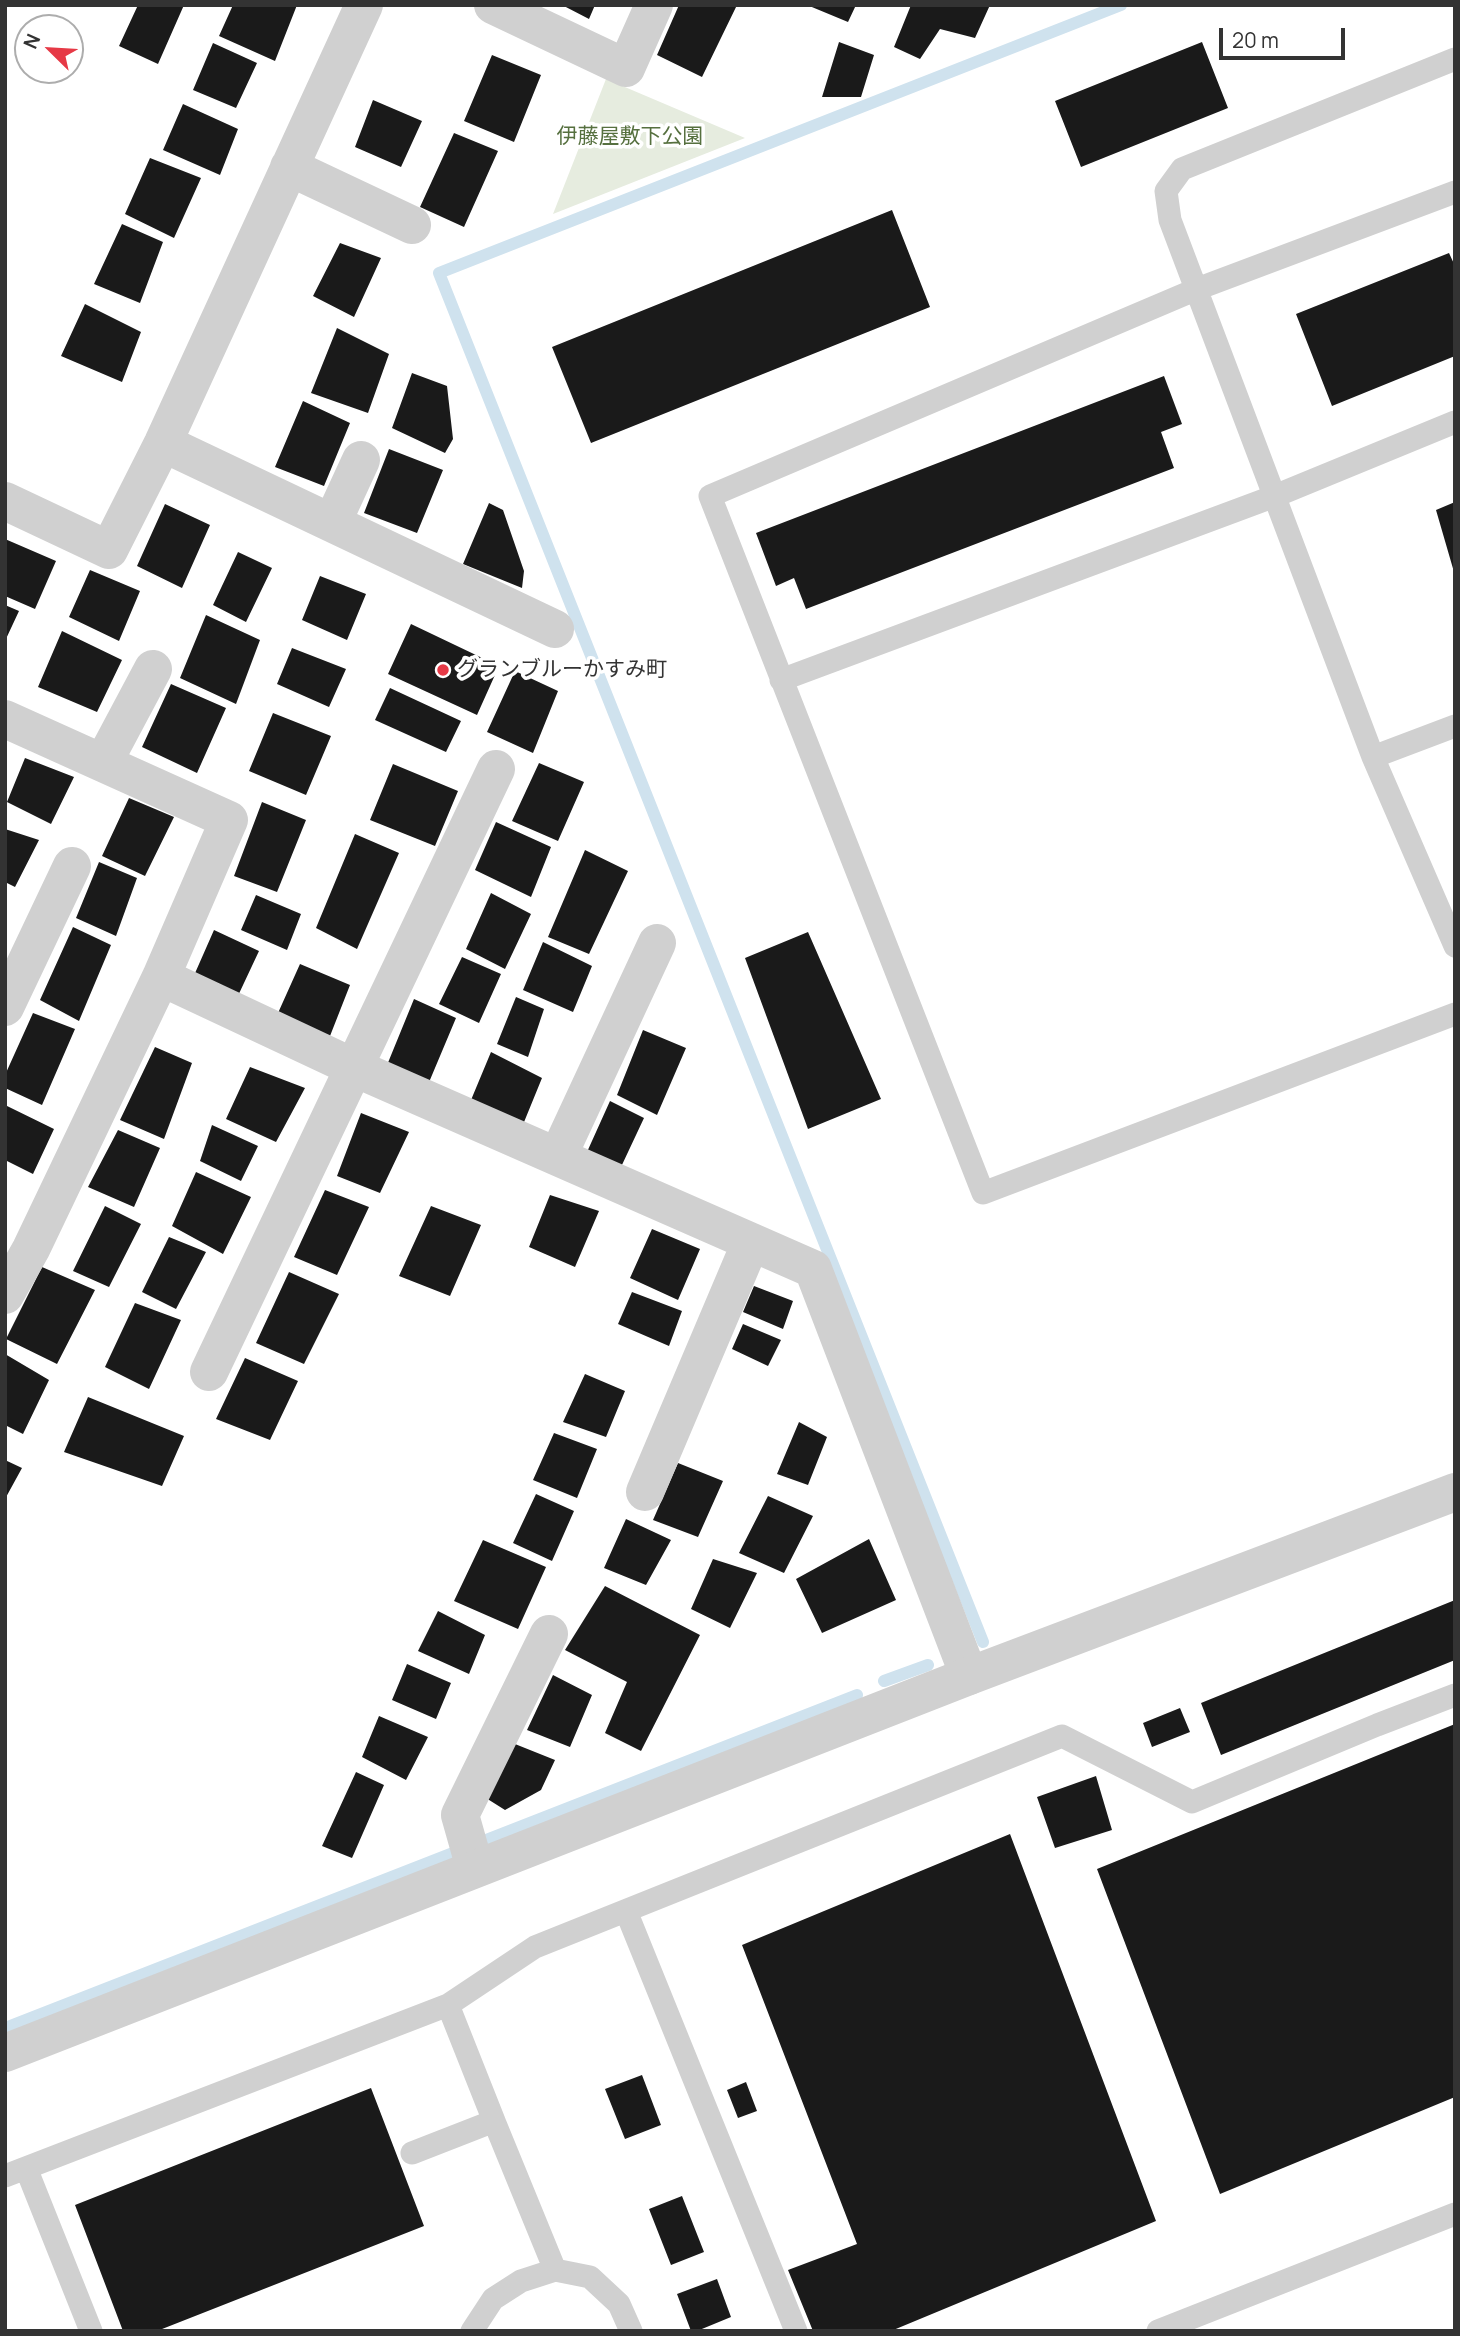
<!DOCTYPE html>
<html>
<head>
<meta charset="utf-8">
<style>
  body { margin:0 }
  #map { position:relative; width:1460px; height:2336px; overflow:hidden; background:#fff; font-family:Manrope,sans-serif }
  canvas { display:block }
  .frame { position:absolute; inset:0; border:7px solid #333; pointer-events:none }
  .north { position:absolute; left:14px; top:14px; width:70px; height:70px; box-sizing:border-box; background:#fff; border:2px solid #adadad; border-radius:50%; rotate:294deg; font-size:19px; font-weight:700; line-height:28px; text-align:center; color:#333 }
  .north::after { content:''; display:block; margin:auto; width:24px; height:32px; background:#e63946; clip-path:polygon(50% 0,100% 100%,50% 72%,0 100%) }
  .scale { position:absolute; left:1219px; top:28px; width:126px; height:32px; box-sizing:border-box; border:4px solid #333; border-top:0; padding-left:9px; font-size:21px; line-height:24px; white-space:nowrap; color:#333; -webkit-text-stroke:5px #fff; paint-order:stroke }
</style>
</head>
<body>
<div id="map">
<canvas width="1460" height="2336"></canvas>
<div class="frame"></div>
<div class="north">N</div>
<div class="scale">20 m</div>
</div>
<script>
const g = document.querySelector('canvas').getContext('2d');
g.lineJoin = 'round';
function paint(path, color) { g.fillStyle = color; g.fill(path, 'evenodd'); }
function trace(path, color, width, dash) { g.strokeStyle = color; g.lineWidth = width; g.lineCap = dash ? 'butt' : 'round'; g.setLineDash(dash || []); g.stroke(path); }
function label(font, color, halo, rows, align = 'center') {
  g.font = font + ' Manrope,"Noto Sans JP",sans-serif'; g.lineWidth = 7; g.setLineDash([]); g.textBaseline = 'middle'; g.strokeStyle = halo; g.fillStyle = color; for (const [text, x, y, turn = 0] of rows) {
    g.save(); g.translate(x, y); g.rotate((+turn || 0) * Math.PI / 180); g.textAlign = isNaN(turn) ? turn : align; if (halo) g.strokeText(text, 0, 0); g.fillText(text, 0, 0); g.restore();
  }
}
paint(new Path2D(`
  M606,79L745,138L553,214Z`), '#e6ecdf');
trace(new Path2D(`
  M983,1642L439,273L1121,5
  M884,1681L928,1665
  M5,2028L857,1695`), '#cfe2ee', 12);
paint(new Path2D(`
  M138,5H184L158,64L119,46Z
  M233,5H297L275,61L219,36Z
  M562,5H595L589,19Z
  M679,5H737L702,77L657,55Z
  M807,5H856L848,22Z
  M911,5H990L975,38L940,29L920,59L894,47Z
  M839,42L874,55L861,97H822Z
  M1202,42L1228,108L1081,167L1055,101Z
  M213,43L257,63L236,108L193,90Z
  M492,55L541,75L514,142L464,121Z
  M373,100L422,121L401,167L355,147Z
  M183,104L238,129L220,175L163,150Z
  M454,133L498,151L464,227L420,207Z
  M150,158L201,178L174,238L125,214Z
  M892,210L930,307L591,443L552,347Z
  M122,224L163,242L140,303L94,284Z
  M340,243L381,258L354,317L313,296Z
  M1449,253L1455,266V356L1332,406L1296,314Z
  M85,304L141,332L122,382L61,356Z
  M337,328L389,354L368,413L311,393Z
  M412,373L447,386L453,439L445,453L392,428Z
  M1164,376L1182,424L1161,432L1174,468L806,609L794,578L776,586L756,533Z
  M303,401L350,423L324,486L275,467Z
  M389,449L443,470L417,533L364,513Z
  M1455,502V572H1454L1436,510Z
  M489,503L503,510L524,571L522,588L463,564Z
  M165,504L210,525L182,588L137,566Z
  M5,539L56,561L35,609L5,596Z
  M238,552L272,568L246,622L213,605Z
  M90,570L140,591L119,641L69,617Z
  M320,576L366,594L347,640L302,620Z
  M5,605L19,611L5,641Z
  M206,615L260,640L236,704L180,678Z
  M411,624L499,666L477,715L388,674Z
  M62,631L122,660L97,712L38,687Z
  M292,648L346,669L329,707L277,684Z
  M515,671L558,691L533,753L487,732Z
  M171,684L226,708L197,773L142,747Z
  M390,688L461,721L446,752L375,720Z
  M273,713L331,736L306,795L249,771Z
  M25,758L74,777L51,824L7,802Z
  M539,763L584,782L558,841L512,821Z
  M393,764L458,791L435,846L370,820Z
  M129,798L174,817L145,876L102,856Z
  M262,802L306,820L277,892L234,876Z
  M496,822L551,847L531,897L475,870Z
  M5,829L39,840L15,887L5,882Z
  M355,834L399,853L357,949L316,928Z
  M585,850L628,871L589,954L548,937Z
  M99,862L137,878L116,936L76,918Z
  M491,893L531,914L505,969L466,949Z
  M256,895L301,914L287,950L241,930Z
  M73,927L111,945L79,1021L40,1000Z
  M214,930L259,951L236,1000L192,980Z
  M808,932L881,1099L808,1129L745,958Z
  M543,942L592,966L573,1012L523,990Z
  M462,957L501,974L479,1023L439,1004Z
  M300,964L350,985L330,1036L278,1013Z
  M516,997L544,1009L528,1057L497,1044Z
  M414,999L456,1018L427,1087L385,1070Z
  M33,1013L75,1029L42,1105L5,1088V1075Z
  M643,1030L686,1048L657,1115L617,1095Z
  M155,1047L192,1063L164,1139L120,1120Z
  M491,1052L542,1078L522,1127L471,1100Z
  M250,1067L305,1088L276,1142L226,1119Z
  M610,1101L644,1118L621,1167L587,1152Z
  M5,1105L54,1129L33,1174L5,1160Z
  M361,1113L409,1132L380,1193L337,1176Z
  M212,1125L258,1146L241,1181L200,1161Z
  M118,1130L160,1148L134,1207L88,1187Z
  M196,1172L251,1197L223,1254L172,1226Z
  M325,1190L369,1207L337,1275L294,1257Z
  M550,1195L599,1211L575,1267L529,1247Z
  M105,1206L141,1224L109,1287L73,1271Z
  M431,1206L481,1225L450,1296L399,1276Z
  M652,1229L700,1249L678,1300L630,1278Z
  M169,1237L206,1252L176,1309L142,1292Z
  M42,1267L95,1290L57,1364L6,1339Z
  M289,1272L339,1294L304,1364L256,1343Z
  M754,1286L793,1301L783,1329L743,1312Z
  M632,1292L682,1311L669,1346L618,1324Z
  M135,1303L181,1320L149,1389L105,1367Z
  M743,1324L781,1340L768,1366L732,1349Z
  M5,1354L49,1380L23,1434L5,1425Z
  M245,1358L298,1381L270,1440L216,1419Z
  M585,1374L625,1391L606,1437L563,1422Z
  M88,1397L184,1436L162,1486L64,1452Z
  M799,1422L827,1437L808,1485L777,1474Z
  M554,1433L597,1449L577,1498L533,1480Z
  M5,1460L22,1468L5,1499Z
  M678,1463L723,1481L698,1537L653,1520Z
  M536,1494L574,1511L552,1561L513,1543Z
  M768,1496L813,1516L784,1573L739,1553Z
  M626,1519L671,1540L646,1585L604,1568Z
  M869,1539L896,1600L822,1633L796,1579Z
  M483,1540L546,1567L518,1629L454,1601Z
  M713,1559L757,1573L730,1628L691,1609Z
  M605,1586L700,1635L641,1751L605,1733L627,1682L565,1650Z
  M1455,1600V1660L1221,1755L1201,1703Z
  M438,1611L485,1635L469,1674L418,1651Z
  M407,1664L451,1683L436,1719L392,1700Z
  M553,1675L592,1695L570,1747L527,1730Z
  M1180,1708L1190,1732L1152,1747L1143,1723Z
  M379,1716L428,1737L406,1780L362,1757Z
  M1455,1724V2097L1220,2194L1097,1869Z
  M505,1740L555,1760L541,1790L505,1810L478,1793Z
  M356,1772L384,1785L352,1858L322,1846Z
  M1096,1776L1112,1830L1055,1848L1037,1797Z
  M1010,1834L1156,2221L891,2331H813L788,2270L857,2244L742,1945Z
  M642,2075L661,2125L625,2139L605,2089Z
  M746,2082L757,2111L738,2118L727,2090Z
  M371,2088L424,2226L157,2331H123L75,2205Z
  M682,2196L704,2252L671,2265L649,2209Z
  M717,2279L731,2317L697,2331H691L677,2294Z`), '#1a1a1a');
trace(new Path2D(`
  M1455,59L1182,169L1166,191L1170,220L1373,757L1455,946
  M1455,192L1197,289L710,496L983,1193L1455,1014
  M781,680L1275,496L1455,422
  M1373,757L1455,726
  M626,1911L796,2331
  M494,2121L555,2270
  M412,2153L494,2121L448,2005
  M26,2168L91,2331
  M5,2176L448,2005L535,1947L1062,1736L1192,1802L1377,1725L1455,1695
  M472,2331L493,2299L521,2281L555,2270L590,2277L619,2304L631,2331
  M1158,2331L1455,2214`), '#d0d0d0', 23);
trace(new Path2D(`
  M493,5L626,68L654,5
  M289,167L412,225
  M163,443L555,629
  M5,501L109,550L163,443L364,5
  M332,523L361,460
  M5,719L229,820L161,977L31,1249L5,1295
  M103,763L153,669
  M161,977L355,1068L813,1269L969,1676
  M5,1007L72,866
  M558,1156L657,943
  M209,1372L496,769
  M645,1492L751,1242
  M475,1868L460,1815L549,1634`), '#d0d0d0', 38);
trace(new Path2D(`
  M5,2053L969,1676L1455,1492`), '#d0d0d0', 38);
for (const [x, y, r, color] of [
  [443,670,7,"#e63946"]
]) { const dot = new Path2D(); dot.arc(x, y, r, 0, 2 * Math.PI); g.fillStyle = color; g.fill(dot); trace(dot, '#fff', 2.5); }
label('21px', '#56703f', '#fff', [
  ["伊藤屋敷下公園",630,137]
]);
label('21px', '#333', '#fff', [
  ["グランブルーかすみ町",457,670]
], 'left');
</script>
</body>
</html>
